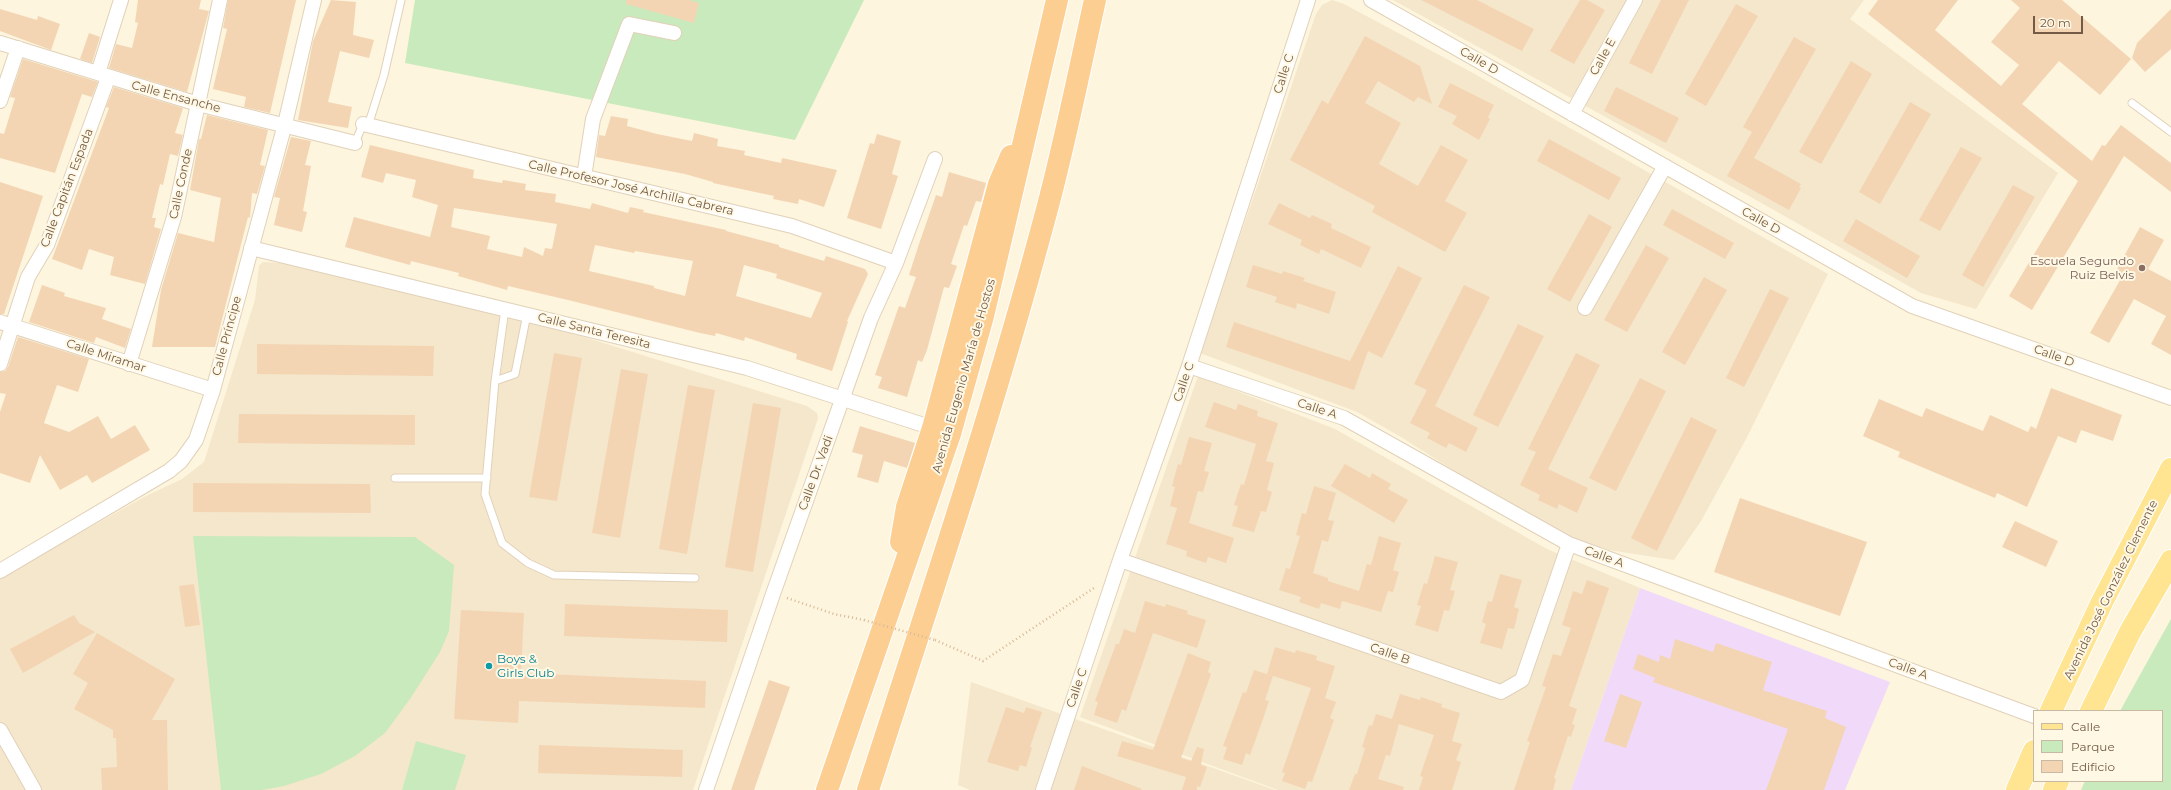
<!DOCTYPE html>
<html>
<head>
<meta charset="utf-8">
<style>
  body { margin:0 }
  #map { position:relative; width:2171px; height:790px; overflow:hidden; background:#fdf5dd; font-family:Montserrat,sans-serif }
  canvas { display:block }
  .legend { position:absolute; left:2033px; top:710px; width:130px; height:72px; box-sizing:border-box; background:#fff8e4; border:1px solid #c7b9a4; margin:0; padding:5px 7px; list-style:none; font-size:12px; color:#735b45 }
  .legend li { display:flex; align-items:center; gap:8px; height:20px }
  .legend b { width:20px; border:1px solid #c7b9a4 }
  .scale { position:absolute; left:2033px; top:16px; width:50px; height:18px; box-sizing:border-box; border:2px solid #735b45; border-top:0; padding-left:5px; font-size:12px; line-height:14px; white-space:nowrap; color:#735b45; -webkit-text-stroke:3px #fff8e4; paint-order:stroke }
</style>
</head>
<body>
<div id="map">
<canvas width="2171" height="790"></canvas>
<ul class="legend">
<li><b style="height:5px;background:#ffe492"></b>Calle</li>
<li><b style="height:11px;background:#c9eabc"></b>Parque</li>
<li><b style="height:11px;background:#f3d5b4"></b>Edificio</li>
</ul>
<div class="scale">20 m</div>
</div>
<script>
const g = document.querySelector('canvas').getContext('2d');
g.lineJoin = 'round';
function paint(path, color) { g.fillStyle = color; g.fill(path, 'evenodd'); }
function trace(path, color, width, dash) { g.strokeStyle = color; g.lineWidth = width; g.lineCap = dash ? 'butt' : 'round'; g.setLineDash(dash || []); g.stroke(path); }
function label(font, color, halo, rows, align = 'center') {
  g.font = font + ' Montserrat,sans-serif'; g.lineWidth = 4; g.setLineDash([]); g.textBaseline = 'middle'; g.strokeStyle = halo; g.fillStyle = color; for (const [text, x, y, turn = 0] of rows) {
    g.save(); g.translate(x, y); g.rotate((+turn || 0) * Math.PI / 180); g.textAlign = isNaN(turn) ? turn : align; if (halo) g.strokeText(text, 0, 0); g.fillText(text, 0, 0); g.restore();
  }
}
paint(new Path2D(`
  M1332,0L1344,4L1471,72L1828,274L1746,439L1701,521L1674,560L1569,544L1401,437L1357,412L1200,353L1316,14L1322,5Z
  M1393,0H1864L1850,19L2058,173L1976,309L1921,293L1749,196Z
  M263,262L297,264L555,328L807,406L817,413L818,418L693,790H0V578L144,497L182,479L204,462L255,300L259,266Z
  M1198,376L1335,429L1547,549L1640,588L1571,790H1278L1080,717Z
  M971,682L1275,790H970L958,785Z`), '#f5e7cb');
paint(new Path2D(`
  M1640,588L1890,682L1845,790H1571Z`), '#f1daf9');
paint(new Path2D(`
  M415,0H864L795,140L405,63Z
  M193,536L415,537L454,565L449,631L440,652L410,699L385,733L355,756L321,774L284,786L262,790H221Z
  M2171,619V790H2081L2085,781H2162V711H2120Z
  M416,741L466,755L455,790H402Z`), '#c9eabc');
paint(new Path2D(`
  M138,0H201L199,9L209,11L187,92L109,68L116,44L132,48L138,23L135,22Z
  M228,0H296L270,113L244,107L246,97L213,89L227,29L223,28Z
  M331,0L356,2L353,35L374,40L369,58L340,51L328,102L352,107L348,128L298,120L313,41Z
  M626,0H689L699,3L694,23L626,4Z
  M1421,0H1477L1534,29L1522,51Z
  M1580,0H1587L1605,10L1574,64L1550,51Z
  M1661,0H1689L1652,74L1629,63Z
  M1878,0H1958L1935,30L2001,86L2019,65L1991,42L2020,8L2011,0H2062L2131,59L2100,95L2059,61L2022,104L2092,161L2102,145L2105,146L2121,125L2171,163V192L2124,156L2032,310L2009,296L2078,181L1868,14Z
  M1736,4L1758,16L1706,106L1685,94Z
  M0,9L37,20L38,16L60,24L51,50L0,31Z
  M2171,9V49L2145,72L2132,58L2137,43Z
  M89,33L100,37L92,63L80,59Z
  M1365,36L1420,66L1432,104L1418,97L1414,102L1378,81L1365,103L1401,123L1379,164L1418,186L1441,145L1468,160L1445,201L1467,213L1445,252L1372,212L1375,206L1290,160L1322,100L1328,104Z
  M1794,37L1816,49L1754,158L1801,184L1799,187L1801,188L1789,210L1727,176L1752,132L1743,127Z
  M23,59L98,82L92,97L82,94L55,173L0,158V133L4,134L15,98L10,97Z
  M1851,61L1872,74L1821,164L1799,152Z
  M1450,83L1494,105L1488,117L1490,119L1479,140L1452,124L1457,116L1438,107Z
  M114,87L183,108L175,133L183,135L178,156L170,154L163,185L160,184L152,218H156L154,227L161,229L145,284L110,275L114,257L89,249L82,270L52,259L109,108L106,107Z
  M1616,87L1679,118L1666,143L1604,111Z
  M1910,102L1931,114L1880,204L1859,192Z
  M207,115L268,130L260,165L265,166L257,194L252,193L250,218L248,217L215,347H152L161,290L178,233L214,242L221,198L190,190L199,139H201Z
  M611,116L628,119L627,126L657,134L692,141L694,133L718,139L717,146L745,151L744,155L781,163L782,158L837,170L824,207L799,199L798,204L773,199L774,196L713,183V182L685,174L596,157L599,135L605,136Z
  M877,134L901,141L892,174L898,176L881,229L847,218L870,143L874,144Z
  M291,137L311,141L305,165L311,166L303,211L307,212L302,232L274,225L280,198L274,197Z
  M1549,139L1621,178L1609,200L1537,161Z
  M370,145L474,170L473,178L502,183L503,180L526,184L525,190L556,194L555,202L590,209L592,203L628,213L630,207L644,210L643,212L726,230V231L779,245V247L824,261L826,256L865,269L868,274L847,321L848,322L832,371L796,359L797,354L745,337L744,341L716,333L715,336L700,333L568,300L508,286L507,290L458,276L459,273L411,261L410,265L345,247L354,217L430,237L438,205L412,197L416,180L386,173L383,183L361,177ZM454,208L557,224L552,249L545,248L543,256L524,247L522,257L487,249L490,236L451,227ZM595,245L634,253L635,251L693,261L685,296L654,288V286L589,271ZM744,265L777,274L776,278L822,293L811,318L736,296Z
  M1961,147L1982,158L1940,231L1919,220Z
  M949,172L986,183L981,202L976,201L967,226L964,225L951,264L957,266L949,288L944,287L927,350L922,362L918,360L907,397L878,388L882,377L875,375L899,306L905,308L916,277L909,275L919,244L936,195L942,197Z
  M0,182L43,196L4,314H0Z
  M2013,185L2035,197L1983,287L1962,275Z
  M1279,203L1310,218L1312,215L1332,224L1331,228L1371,247L1361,268L1321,249L1319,254L1300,245L1302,240L1268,224Z
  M1672,209L1734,243L1725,259L1663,225Z
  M1589,214L1612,227L1570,302L1547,289Z
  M1856,219L1920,256L1907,278L1843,241Z
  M2140,227L2164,240L2148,269L2171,281V355L2151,344L2166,316L2134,299L2109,343L2090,333L2123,275L2116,271Z
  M1646,245L1669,258L1627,332L1604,320Z
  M1253,265L1282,274L1283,271L1305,278L1303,281L1336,292L1329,314L1297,303L1296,309L1275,302L1277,297L1246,287Z
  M1398,266L1422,278L1382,358L1368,351L1354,390L1226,347L1234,322L1350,361Z
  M1704,277L1727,290L1685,365L1662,352Z
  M42,285L65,293L64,296L106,308L102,319L131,329L125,348L96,337L94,343L29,322Z
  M1464,285L1490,297L1435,406L1478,428L1466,452L1449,443L1446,448L1427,438L1430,433L1410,423L1427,390L1414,384Z
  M1770,289L1789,298L1744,387L1726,378Z
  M1518,324L1544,336L1498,427L1473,415Z
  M18,337L89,359L78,392L57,385L44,423L69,432L98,416L111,439L135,425L150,450L92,483L87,475L60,490L40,455L30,483L0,473V412L6,394L0,393V372L5,371L8,367Z
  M257,344L434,346L433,376L257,374Z
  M554,353L582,358L557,501L529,497Z
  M1576,353L1600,365L1548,469L1588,488L1577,513L1559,504L1557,509L1538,500L1540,495L1520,485L1536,452L1528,449Z
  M621,369L648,374L620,538L592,533Z
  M1640,378L1666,391L1616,491L1589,478Z
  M688,385L715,390L687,554L659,549Z
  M2051,388L2122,415L2113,441L2081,430L2076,443L2058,436L2027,507L1997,493L1995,498L1898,457L1900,452L1863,436L1879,399L1922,417L1926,408L1983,431L1990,415L2028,432L2031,426L2036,429Z
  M1214,402L1236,410L1238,404L1258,411L1257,416L1278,423L1266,461L1274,463L1267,490L1272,492L1266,512L1261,511L1254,532L1232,526L1238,506L1234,505L1241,484L1244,485L1256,444L1205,427Z
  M753,403L781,408L753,572L725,567Z
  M239,414L415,415V445L238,443Z
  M1691,417L1717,430L1657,551L1631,538Z
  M860,426L915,443L907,468L884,461L878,483L857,477L863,455L852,452Z
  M1189,437L1212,443L1204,471L1209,472L1203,492L1198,491L1189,523L1234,538L1226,563L1208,557L1206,563L1186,556L1187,551L1166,544L1177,508L1170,506L1175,487L1172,486L1178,464L1181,465Z
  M1345,464L1370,478L1372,473L1391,484L1388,489L1408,500L1394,523L1331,486Z
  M193,483L370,484L371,513L193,512Z
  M1314,486L1336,493L1328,520L1334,521L1328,542L1322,540L1313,573L1328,578V581L1359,591L1367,564L1371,565L1379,536L1401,543L1393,570L1399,572L1393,592L1388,591L1381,612L1342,601L1340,609L1321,603L1319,609L1299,602L1301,597L1279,590L1286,568L1290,569L1300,536L1296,535L1302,513L1306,514Z
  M1740,498L1867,542L1840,616L1714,572Z
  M2015,521L2058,541L2046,567L2002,547Z
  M1435,556L1458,562L1450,590L1455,591L1449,611L1444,610L1438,632L1415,625L1421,606L1417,605L1424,583L1427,584Z
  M1500,574L1522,580L1514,607L1519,609L1514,629L1508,628L1502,649L1480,643L1486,624L1482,622L1488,601L1492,602Z
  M1587,580L1609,588L1569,706L1577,709L1572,724L1575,725L1571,737L1568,736L1554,778L1556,779L1553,790H1514L1530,742L1527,741L1546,687L1542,686L1553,654L1561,656L1571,628L1562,625L1573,591L1582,594Z
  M194,584L200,625L185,627L179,586Z
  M1145,601L1165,607L1166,604L1188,611L1187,614L1206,620L1197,648L1153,633L1126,711L1122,709L1117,723L1094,715L1098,702L1095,701L1116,644H1119L1124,629L1135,633Z
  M565,604L728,610L727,642L564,636Z
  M461,610L524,613L521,673L706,681L705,708L519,701L518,723L454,719Z
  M74,615L79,623L95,632L23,673L10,649Z
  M97,633L175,679L152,720H167L168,790H102L101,768L117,767L116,738H113V730L74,709L88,683L73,674Z
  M1675,639L1713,652L1716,643L1772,662L1763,690L1827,711L1825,718L1846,727L1824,790H1766L1788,729L1653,682L1655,678L1633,669L1638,654L1659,662L1660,655L1670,659Z
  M1275,647L1295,653L1296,650L1317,656L1316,660L1335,666L1325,698L1336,702L1330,718L1334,720L1312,782L1308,781L1305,789L1282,781L1285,773L1282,772L1311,688L1267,674Z
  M1188,653L1211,662L1208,672L1211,674L1181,758L1191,761L1197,747L1204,749L1201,765L1207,767L1200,787L1197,786V790H1182L1186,777L1117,756L1122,741L1153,750Z
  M1254,670L1273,676L1265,700L1269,701L1263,719L1250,755L1246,753L1242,765L1223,759L1227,747L1223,746L1243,692L1246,693Z
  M769,680L790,687L754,790H731Z
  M1400,694L1420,700L1421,697L1442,704L1441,707L1460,713L1452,741L1462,744L1456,760L1461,762L1452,790H1419L1423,777L1420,776L1434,735L1399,724L1390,756L1386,755L1378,779L1404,787L1403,790H1349L1355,774H1357L1365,748L1362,747L1369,725L1372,726L1376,714L1392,719Z
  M1620,694L1642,702L1626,748L1604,741Z
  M1006,707L1024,713L1026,707L1042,712L1030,747L1032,748L1026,767L1020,765L1018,771L987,762Z
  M539,745L683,750L682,777L538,773Z
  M1082,766L1142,789L1141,790H1074Z`), '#f3d5b4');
const service = new Path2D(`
  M2132,103L2171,132
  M368,126L384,75L401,0
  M355,143L363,124
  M505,309L495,381L485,494L502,543L528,563L554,575L695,578
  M495,381L515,374L527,314
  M395,478H487`);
const minor = new Path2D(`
  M1371,0L1912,306L2171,398
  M0,43L198,104L355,143
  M98,73L121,0
  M0,101L18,48
  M1572,114L1635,0
  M363,124L792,226L896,263
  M584,177L593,119L629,24L674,33
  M251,248L747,368L933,428
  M1585,308L1665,166
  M0,322L213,390
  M0,364L28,277L47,245L108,78
  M129,364L174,217L220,0
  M1189,366L1344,418L1569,544L2034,716
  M1120,560L1501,692L1522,680L1569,544
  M0,571L169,471L181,461L196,440L213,390L285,124L314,0
  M0,730L34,790
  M706,790L773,594L871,318L896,263L935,159
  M1043,790L1120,560L1189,366L1308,0`);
const primary = new Path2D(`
  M2051,711L2102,602L2171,469
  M2091,711L2130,632L2171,561
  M2017,790L2034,751
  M2054,790L2058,781`);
const trunk = new Path2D(`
  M901,542L907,507L933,428L999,184L1011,156
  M827,790L950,434L983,316L1057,0
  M868,790C930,599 994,408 1046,213C1065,143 1079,71 1095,0`);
trace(service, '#e1d1b9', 9);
trace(minor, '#e1d1b9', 16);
trace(primary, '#fff', 24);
trace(trunk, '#fff', 24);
trace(new Path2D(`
  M787,598L834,614L864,620
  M935,640L983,661L1094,588`), '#d7b898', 2.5, [1, 3]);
trace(service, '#fff', 7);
trace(minor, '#fff', 14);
trace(primary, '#ffe492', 22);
trace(trunk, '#fdce92', 22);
trace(new Path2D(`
  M864,620L935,640`), '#d7b898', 2.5, [1, 3]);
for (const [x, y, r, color] of [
  [2142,268,4,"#8d6e63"],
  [489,666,4,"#0f9aa8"]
]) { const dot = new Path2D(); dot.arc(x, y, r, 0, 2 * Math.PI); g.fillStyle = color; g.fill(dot); trace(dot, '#fff8e4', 1.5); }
label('12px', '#735b45', '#fff8e4', [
  ["Calle E",1603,57,-61],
  ["Calle D",1479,61,30],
  ["Calle C",1284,74,-72],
  ["Calle Ensanche",176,97,15],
  ["Calle Conde",181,184,-78],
  ["Calle Capitán Espada",67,188,-69],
  ["Calle Profesor José Archilla Cabrera",631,188,13],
  ["Calle D",1761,221,29],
  ["Calle Santa Teresita",594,331,14],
  ["Calle Príncipe",227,336,-75],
  ["Calle Miramar",106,356,18],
  ["Calle D",2054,356,20],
  ["Avenida Eugenio María de Hostos",964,376,-74],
  ["Calle C",1184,382,-71],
  ["Calle A",1317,409,18],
  ["Calle Dr. Vadi",816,473,-70],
  ["Calle A",1604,557,20],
  ["Avenida José González Clemente",2111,590,-64],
  ["Calle B",1390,654,19],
  ["Calle A",1908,669,20],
  ["Calle C",1077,688,-71]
]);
label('12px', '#785e54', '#fff8e4', [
  ["Escuela Segundo",2134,261],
  ["Ruiz Belvis",2134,275]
], 'right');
label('12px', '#0d838f', '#fff8e4', [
  ["Boys &",497,659],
  ["Girls Club",497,673]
], 'left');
</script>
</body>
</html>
